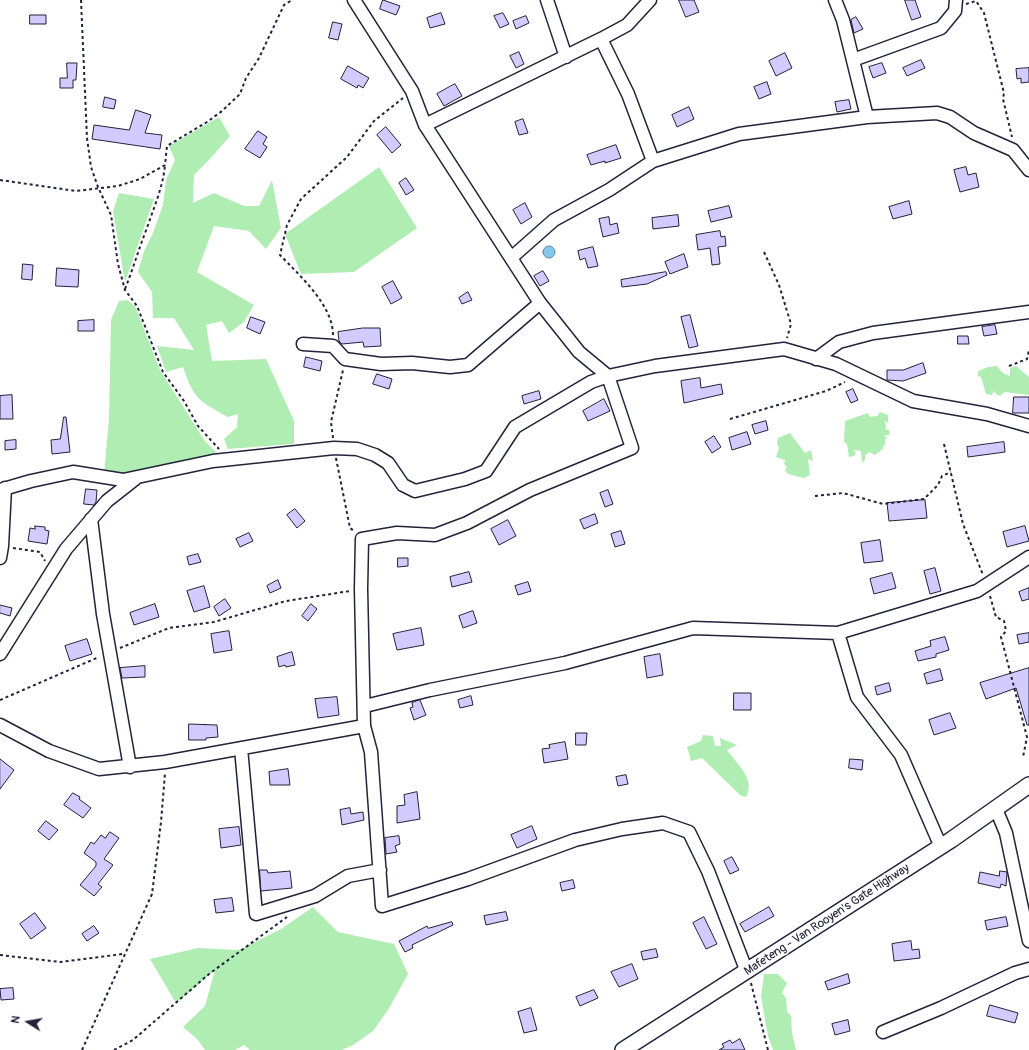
<!DOCTYPE html>
<html>
<head>
<meta charset="utf-8">
<style>
  body { margin:0 }
  #map { position:relative; width:1029px; height:1050px; overflow:hidden; background:#fff; font-family:Pangolin,sans-serif }
  canvas { display:block }
  .north { position:absolute; left:8px; top:1002px; width:40px; height:40px; -webkit-text-stroke:3px #fff; paint-order:stroke; rotate:281deg; font-size:11px; font-weight:700; line-height:16px; text-align:center; color:#22223b }
  .north::after { content:''; display:block; margin:auto; width:14px; height:18px; background:#22223b; clip-path:polygon(50% 0,100% 100%,50% 72%,0 100%) }
</style>
</head>
<body>
<div id="map">
<canvas width="1029" height="1050"></canvas>
<div class="north">N</div>
</div>
<script>
const g = document.querySelector('canvas').getContext('2d');
g.lineJoin = 'round';
function paint(path, color) { g.fillStyle = color; g.fill(path, 'evenodd'); }
function trace(path, color, width, dash) { g.strokeStyle = color; g.lineWidth = width; g.lineCap = dash ? 'butt' : 'round'; g.setLineDash(dash || []); g.stroke(path); }
function label(font, color, halo, rows, align = 'center') {
  g.font = font + ' Pangolin,sans-serif'; g.lineWidth = 3.5; g.setLineDash([]); g.textBaseline = 'middle'; g.strokeStyle = halo; g.fillStyle = color; for (const [text, x, y, turn = 0] of rows) {
    g.save(); g.translate(x, y); g.rotate((+turn || 0) * Math.PI / 180); g.textAlign = isNaN(turn) ? turn : align; if (halo) g.strokeText(text, 0, 0); g.fillText(text, 0, 0); g.restore();
  }
}
paint(new Path2D(`
  M219,117L230,136L209,160L194,175L193,203L214,193L244,206H259L272,180L281,228L266,249L249,231L214,226L197,272L254,305L244,322L229,333L222,321L206,325L212,361L266,359L294,421V444L228,449L224,439L237,427L238,414L228,417C199,401 194,400 183,367L166,372L157,346L194,350L174,318H153L152,292L138,272L144,251L153,233L163,205L166,180L175,160L169,146Z
  M379,167L417,228L354,272L301,274L285,234Z
  M119,193L154,199L125,282L113,211Z
  M127,300L135,306L160,370L205,441L217,453L132,475L104,474L109,419L111,320L119,301Z
  M997,366L1003,373L1010,376V368L1016,366L1029,377V395L1005,392L1000,396L996,394L994,391L992,395L986,394L981,377L978,376V371L988,367Z
  M880,412L888,415V423L885,421L886,430H889L890,435H884L887,438L885,439V446L883,445V449L875,455L870,452L865,455V460L862,463L861,451L853,450L856,453L854,456L849,457L847,444L844,442L845,421L868,413L870,417L877,416Z
  M790,433L805,453L811,450L813,461L808,459L810,475L804,478L788,474L785,470L787,467L784,464L785,460L776,457L779,448L777,443L778,438Z
  M703,735L713,736L715,746H721L720,738L737,745L727,750C737,764 756,779 746,797L740,795L702,758L691,761L687,747L701,741Z
  M313,907L338,932L394,944L408,974L388,1010L373,1031L353,1045L342,1050H250L244,1045L235,1050H205L198,1040L183,1027L205,1006L215,970L176,1003L150,959L198,948L239,950L281,929Z
  M764,974H778L787,983L782,993L786,998L787,1012L791,1016L792,1033L796,1050H773L768,1036L761,997Z`), '#b0edb3');
const water = new Path2D(`
  M543 252a6 6 0 1 1 12 0a6 6 0 1 1-12 0Z`);
paint(water, '#87c8e8');
trace(water, '#5f86a3', 1);
const building = new Path2D(`
  M383,0L400,6L396,15L380,9Z
  M679,0H694L699,12L686,17Z
  M905,0H915L921,17L912,20Z
  M441,13L445,24L430,28L427,18Z
  M503,13L509,24L500,28L494,16Z
  M30,15H46V24H30Z
  M526,16L529,23L516,29L513,21Z
  M856,17L863,29L854,33L851,20Z
  M333,22L342,24L338,40L329,38Z
  M519,52L524,64L516,68L510,56Z
  M785,53L792,68L776,76L769,61Z
  M921,60L925,68L907,76L903,68Z
  M67,63H77L76,80H73V88H60V78H67Z
  M882,63L886,73L873,78L869,67Z
  M348,66L369,78L363,88L358,85L357,88L341,79Z
  M1029,68V82L1021,83V78L1017,79L1016,69Z
  M767,82L771,94L759,99L754,87Z
  M455,84L462,96L444,106L437,94Z
  M105,97L116,100L114,109L103,107Z
  M849,100L851,109L837,112L835,102Z
  M689,107L694,119L677,127L672,115Z
  M136,110L151,115L145,133L162,135L160,149L92,139L94,125L129,130Z
  M523,119L528,133L519,135L515,122Z
  M386,127L401,145L392,153L377,135Z
  M258,131L267,137L263,144L267,147L260,158L245,149Z
  M616,145L621,158L605,163V161L591,165L587,155Z
  M966,167L968,175L976,173L979,187L960,192L954,170Z
  M406,178L414,190L406,195L399,183Z
  M909,201L912,214L893,219L889,207Z
  M525,203L532,217L521,224L513,210Z
  M729,206L732,217L711,222L708,211Z
  M678,215L679,226L653,229L652,218Z
  M609,217L610,225L617,223L619,233L603,237L599,219Z
  M720,231L721,237L725,236L726,246L718,247L720,264L712,265L710,248L698,250L696,235Z
  M593,247L598,266L588,268L585,258L580,260L578,251Z
  M684,254L688,267L670,274L665,262Z
  M23,264L33,265L32,280L22,279Z
  M57,268L79,270L78,287L56,286Z
  M543,271L549,281L540,286L534,276Z
  M666,272L667,275L647,284L622,287L621,280Z
  M393,281L402,298L391,304L382,287Z
  M468,292L472,300L462,304L459,298Z
  M690,315L698,346L689,348L681,317Z
  M251,317L265,322L260,334L247,328Z
  M94,320V331H78V321Z
  M995,325L997,334L984,336L982,327Z
  M363,328H380L381,346L364,347L363,342L342,344L339,341L338,332Z
  M958,336H968L969,344H958Z
  M306,357L322,361L320,371L304,367Z
  M923,363L926,373L903,381L887,380V370H903Z
  M377,374L392,379L389,389L373,384Z
  M700,378L701,388L721,384L723,394L684,403L681,381Z
  M853,389L858,400L851,403L846,392Z
  M539,391L541,399L524,404L522,396Z
  M12,395L13,419H0V396Z
  M1014,397H1029V413H1013Z
  M604,399L610,411L588,421L583,411Z
  M64,417H66L70,452L52,454L51,440L60,439Z
  M766,421L768,430L755,434L752,425Z
  M747,432L751,444L732,450L729,438Z
  M714,436L721,447L712,453L705,442Z
  M16,440V449L5,450V441Z
  M1004,442L1005,452L968,457L967,447Z
  M86,489L97,490L96,502L94,505L84,504Z
  M608,490L613,504L605,507L600,493Z
  M925,500L927,518L889,521L887,503Z
  M295,509L305,521L297,528L287,515Z
  M595,514L598,523L584,529L580,520Z
  M508,520L516,536L499,545L491,529Z
  M35,526L45,527V530L49,531L47,544L28,541L30,528L35,529Z
  M1025,526L1029,541L1007,547L1003,532Z
  M621,531L625,544L615,547L611,534Z
  M249,533L253,541L240,547L236,539Z
  M880,540L883,561L864,563L861,543Z
  M198,554L201,562L189,565L187,557Z
  M398,558H408V566L398,567Z
  M935,568L941,591L930,594L924,571Z
  M469,572L472,582L452,587L450,577Z
  M892,573L896,588L874,594L870,579Z
  M278,580L281,588L270,593L267,586Z
  M528,582L531,591L518,595L515,586Z
  M204,586L210,607L194,612L187,591Z
  M1029,588V599L1022,601L1019,592Z
  M225,599L231,608L219,616L214,607Z
  M155,604L159,617L134,625L130,613Z
  M311,604L317,609L308,621L302,616Z
  M0,605L12,608L10,616L0,613Z
  M473,611L477,623L463,628L459,616Z
  M421,628L424,645L397,650L393,634Z
  M229,631L232,650L214,653L211,634Z
  M1029,633V642L1019,644L1017,635Z
  M945,637L949,650L936,654V657L918,661L915,651L931,646L930,641Z
  M87,639L92,654L70,661L65,646Z
  M292,652L295,665L286,667L285,665L279,667L277,657Z
  M660,654L663,675L647,678L644,657Z
  M145,666V677L122,678L120,668Z
  M1029,668V725H1027L1016,688L986,699L980,683Z
  M940,669L943,680L927,684L924,674Z
  M889,683L891,691L877,695L875,687Z
  M734,693H751V710H734Z
  M471,696L473,705L460,708L458,700Z
  M337,697L339,715L318,718L315,699Z
  M420,700L426,715L414,720L410,708L413,707L412,703Z
  M950,713L956,728L934,735L929,720Z
  M189,724L217,725L218,737L206,738V740H189Z
  M576,733H587L586,745H576Z
  M565,742L568,759L544,763L542,749L550,748L549,745Z
  M0,759L14,770L0,789Z
  M850,759L863,760L862,770L849,768Z
  M288,769L290,785H270L269,772Z
  M626,775L628,784L618,786L616,777Z
  M417,792L420,819L397,823V806L405,805L404,795Z
  M73,793L80,797L79,799L91,808L83,818L64,805Z
  M350,808L351,814L363,812L364,820L342,825L340,810Z
  M46,821L58,830L49,840L38,831Z
  M532,826L537,839L517,848L511,835Z
  M239,827L241,845L221,848L219,829Z
  M110,832L119,838L104,859L113,865L98,884L102,887L94,896L80,885L96,866V862L84,853L91,842L94,844L101,835L105,838Z
  M399,836L400,844L395,846L397,852L386,854L385,838Z
  M732,857L739,870L730,874L724,861Z
  M260,870H267L268,873L290,871L292,888L261,891Z
  M1000,871L1007,872L1006,886L1001,884L1000,888L978,883L980,872L999,876Z
  M573,880L575,888L562,891L560,883Z
  M232,898L234,911L216,913L214,900Z
  M769,907L774,916L745,932L740,924Z
  M506,912L508,920L486,925L484,916Z
  M35,913L46,928L31,939L20,924Z
  M704,917L717,944L706,949L693,923Z
  M1006,917L1008,926L987,930L985,921Z
  M452,922L453,925L412,945L413,948L405,952L399,941L427,926L428,928Z
  M94,926L99,933L87,941L82,934Z
  M911,941L912,950L919,949L920,958L894,961L892,944Z
  M656,949L658,957L643,960L641,952Z
  M632,964L638,979L619,987L611,972Z
  M848,974L850,983L828,990L825,982Z
  M13,988L14,999L1,1000L0,989Z
  M594,990L598,998L580,1006L576,997Z
  M990,1005L1018,1013L1015,1023L987,1016Z
  M531,1008L537,1030L524,1033L518,1012Z
  M848,1020L850,1031L835,1035L832,1024Z
  M740,1039L745,1050H719L724,1047L722,1044L730,1040L732,1043Z`);
paint(building, '#d3cbfd');
trace(building, '#22223b', 1);
const minor = new Path2D(`
  M354,0L412,91L425,125L540,303L579,352L608,376L655,366L784,349L836,364L913,401L987,414L1029,426
  M547,0L566,57
  M835,0L843,20L867,117
  M601,39L628,94L653,161
  M853,60L941,28L955,11L956,0
  M425,125L601,39L627,25L650,0
  M511,258L554,220L609,190L653,161L739,134L867,117L937,113L950,117L974,133L1013,150L1029,170
  M303,344L333,346L345,359L381,364L412,363L450,367L468,365L540,303
  M816,359L839,342L873,333L1029,312
  M0,490L31,481L73,472L123,480L213,461L334,448L357,449L375,455L388,463L403,485L415,491L465,479L486,471L515,427L591,382L608,376L632,448L530,490L467,523L435,535L397,533L362,539L361,589L364,726L371,752L382,906L468,879L575,840L622,829L663,823L689,832L708,871L747,972
  M91,519L103,614L130,767
  M0,558L2,546L5,488
  M838,633L857,697L901,755L941,847
  M0,654L66,549L107,501L135,479
  M365,706L430,690L565,663L693,628L838,633L977,591L1029,557
  M0,725L49,751L99,769L165,762L364,726
  M241,748L256,914L315,896L348,876L380,870
  M996,809L1006,833L1029,941
  M883,1032L941,1008L1015,973L1029,969`);
const major = new Path2D(`
  M623,1050L951,840L1029,785`);
trace(minor, '#22223b', 15);
trace(major, '#22223b', 18);
trace(new Path2D(`
  M81,0L87,138L91,167L98,187L111,215L118,264L125,290L137,306L163,372L184,401L198,426L219,449
  M966,4L976,1L984,13L1004,93L1003,99L1012,137
  M0,180L76,191L118,186L140,179L165,165L167,146L207,122L222,111L240,94L246,78L259,58L284,5L292,0
  M764,252L779,285L791,324L787,338
  M125,289C133,269 139,248 147,228C154,207 163,187 165,165
  M333,335C333,305 299,275 280,255L287,225L301,199L347,157L374,121L403,98
  M1009,366L1027,359L1029,350
  M730,419L826,391L845,382
  M333,438L331,422L343,370
  M944,444L963,524L983,575
  M336,458L350,528L354,531
  M815,496L843,493L883,504L924,499L938,485L942,476L951,472
  M13,548L40,552L45,561
  M990,596L996,617L1004,621L1006,631L1001,637L1027,737L1023,757
  M120,648L169,628L214,622L286,601L350,591
  M0,700L99,657
  M0,955L60,962L123,954
  M751,983L768,1050
  M82,1050L152,894L161,822L165,773
  M114,1050L133,1040L209,974L287,917`), '#22223b', 2, [3, 3]);
trace(minor, '#fff', 12);
trace(major, '#fff', 15);
label('12px', '#22223b', '#fff', [
  ["Mafeteng - Van Rooyen's Gate Highway",827,920,-33]
]);
</script>
</body>
</html>
